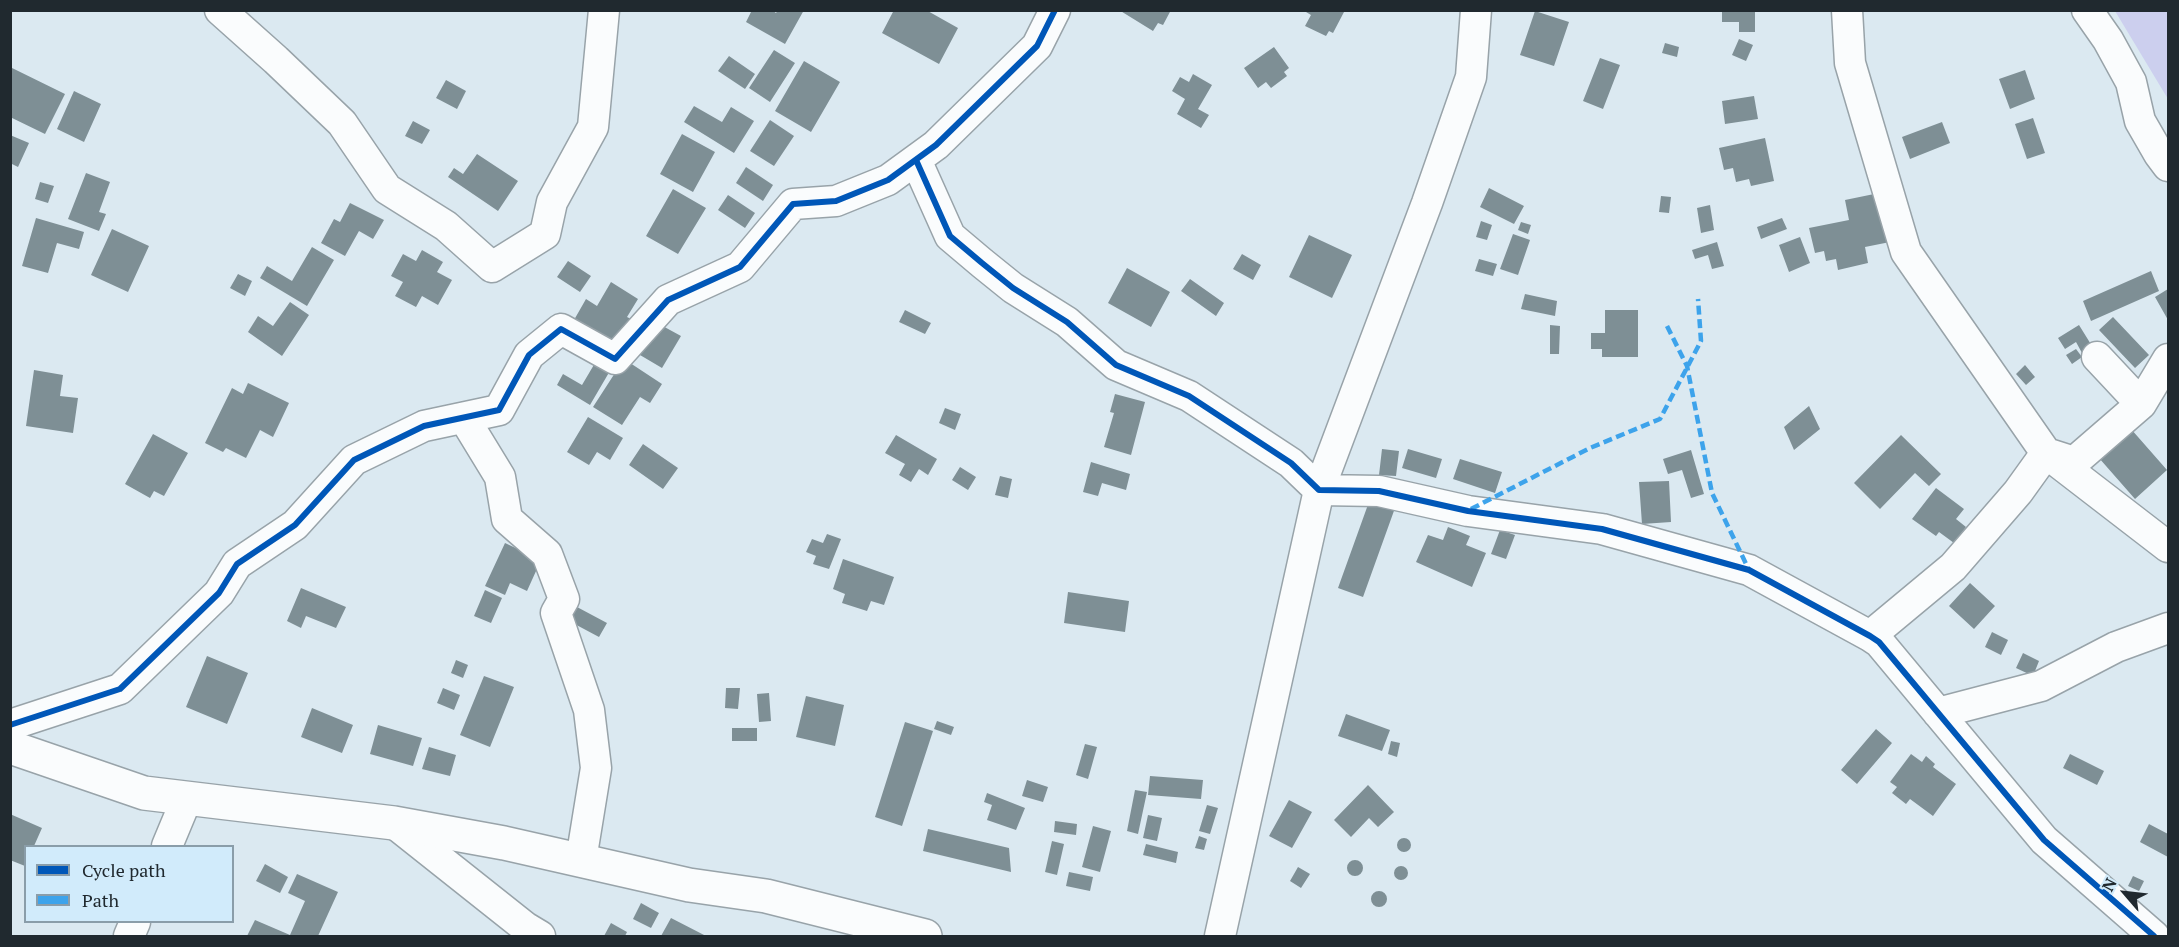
<!DOCTYPE html>
<html>
<head>
<meta charset="utf-8">
<style>
  body { margin:0 }
  #map { position:relative; width:2179px; height:947px; overflow:hidden; background:#dbe9f1; font-family:"PT Serif",serif }
  canvas { display:block }
  .frame { position:absolute; inset:0; border:12px solid #20292f; pointer-events:none }
  .legend { position:absolute; left:24px; top:845px; width:210px; height:78px; box-sizing:border-box; background:#d1ebfb; border:2px solid #8a9da9; margin:0; padding:8px 10px; list-style:none; font-size:18px; color:#20292f }
  .legend li { display:flex; align-items:center; gap:12px; height:30px }
  .legend b { width:30px; border:2px solid #8a9da9 }
  .north { position:absolute; left:2095px; top:863px; width:60px; height:60px; -webkit-text-stroke:4px #d1ebfb; paint-order:stroke; rotate:298deg; font-size:16px; font-weight:700; line-height:24px; text-align:center; color:#20292f }
  .north::after { content:''; display:block; margin:auto; width:21px; height:27px; background:#20292f; clip-path:polygon(50% 0,100% 100%,50% 72%,0 100%) }
</style>
</head>
<body>
<div id="map">
<canvas width="2179" height="947"></canvas>
<div class="frame"></div>
<ul class="legend">
<li><b style="height:8px;background:#0057b8"></b>Cycle path</li>
<li><b style="height:8px;background:#3da3eb"></b>Path</li>
</ul>
<div class="north">N</div>
</div>
<script>
const g = document.querySelector('canvas').getContext('2d');
g.lineJoin = 'round';
function paint(path, color) { g.fillStyle = color; g.fill(path, 'evenodd'); }
function trace(path, color, width, dash) { g.strokeStyle = color; g.lineWidth = width; g.lineCap = dash ? 'butt' : 'round'; g.setLineDash(dash || []); g.stroke(path); }
paint(new Path2D(`
  M2115,11H2168V99Z`), '#cccfee');
paint(new Path2D(`
  M752,10H772L776,13L778,10H804L785,44L746,22Z
  M894,10H926L958,28L939,64L882,33Z
  M1119,10H1171L1163,25L1158,23L1153,31Z
  M1307,10H1342L1344,12L1333,33L1329,31L1326,36L1305,26L1311,15L1306,12Z
  M1722,10H1755V32H1739V22H1722Z
  M1535,11L1569,22L1554,66L1520,55Z
  M1739,39L1753,45L1746,61L1732,55Z
  M1665,43L1679,47L1677,57L1662,53Z
  M1274,47L1289,68L1284,72L1287,76L1271,88L1266,82L1258,88L1244,68Z
  M774,50L795,63L770,102L749,88Z
  M729,56L755,74L745,89L718,71Z
  M1600,58L1620,65L1603,109L1583,101Z
  M804,61L840,82L811,132L775,111Z
  M10,67L65,94L45,134L10,117Z
  M2025,70L2035,99L2010,109L1999,79Z
  M1193,74L1212,85L1198,109L1209,115L1201,128L1177,114L1185,99L1172,91L1180,77L1189,82Z
  M446,80L466,91L457,109L436,98Z
  M74,91L101,104L84,142L57,129Z
  M1754,96L1758,119L1725,124L1722,101Z
  M694,106L722,122L731,107L754,121L734,153L684,122Z
  M2033,118L2045,153L2027,159L2015,124Z
  M770,120L794,136L774,166L750,151Z
  M413,121L430,130L422,144L405,136Z
  M1942,122L1950,143L1910,159L1902,137Z
  M682,134L715,152L693,192L660,174Z
  M10,135L29,143L18,167L10,163Z
  M1765,138L1774,181L1751,186L1749,179L1736,182L1733,168L1724,170L1719,148Z
  M477,154L518,181L498,211L448,177L454,168L463,174Z
  M746,167L773,185L763,201L736,183Z
  M86,173L110,182L99,212L106,214L99,231L68,219Z
  M40,182L54,186L48,203L35,199Z
  M1489,188L1524,206L1514,224L1480,207Z
  M673,189L706,208L678,254L646,236Z
  M1879,193L1890,242L1865,247L1868,263L1838,270L1836,259L1826,261L1824,251L1815,253L1809,228L1849,220L1845,200Z
  M728,195L755,213L745,228L718,210Z
  M1661,196L1671,197L1669,213L1659,212Z
  M350,203L384,220L373,239L359,231L345,256L321,243L334,219L340,222Z
  M1710,205L1714,230L1701,233L1697,208Z
  M36,218L84,232L79,249L57,243L48,273L22,266Z
  M1782,218L1787,229L1761,239L1757,227Z
  M1481,221L1492,225L1487,240L1476,237Z
  M1521,222L1531,225L1528,234L1518,230Z
  M112,229L149,246L128,292L91,275Z
  M1513,234L1530,240L1518,275L1500,269Z
  M1309,235L1352,255L1332,298L1289,277Z
  M1800,237L1810,263L1789,272L1779,245Z
  M1717,242L1724,266L1712,269L1708,255L1695,259L1692,250Z
  M312,247L334,260L307,306L260,278L267,266L292,281Z
  M422,250L443,262L437,272L452,280L438,305L422,296L416,307L395,296L403,282L391,276L403,254L416,261Z
  M1242,254L1261,265L1253,280L1233,269Z
  M1479,259L1497,264L1493,276L1475,271Z
  M568,261L591,276L580,292L557,277Z
  M1127,268L1170,292L1151,327L1108,303Z
  M2151,271L2159,291L2091,321L2083,301Z
  M238,274L252,281L245,296L230,288Z
  M1190,279L1224,303L1216,316L1181,291Z
  M611,282L638,299L627,317L635,321L621,345L570,327L586,299L597,306Z
  M2168,289V320L2155,297Z
  M1525,294L1557,301L1555,316L1521,309Z
  M290,302L309,315L282,356L248,332L258,316L273,326Z
  M905,310L931,323L925,334L899,322Z
  M1605,310H1638V357H1602V349H1591V333H1605Z
  M2113,317L2149,355L2135,368L2099,330Z
  M659,324L681,336L662,368L640,355Z
  M1550,325L1560,326L1559,354H1550Z
  M2079,325L2092,346L2082,353L2076,342L2065,349L2058,338Z
  M2076,349L2082,357L2072,364L2066,355Z
  M624,359L662,384L650,403L640,397L622,425L593,407Z
  M595,363L614,364L590,405L557,385L563,374L582,385Z
  M2025,365L2035,377L2026,385L2016,374Z
  M34,370L63,375L60,396L78,398L73,433L26,426Z
  M248,383L289,403L273,437L260,430L246,458L226,448L223,452L205,443L232,388L243,394Z
  M1115,394L1145,402L1131,455L1104,447L1114,413L1110,412Z
  M1809,406L1820,429L1794,450L1784,427Z
  M945,408L961,414L955,430L939,423Z
  M588,417L623,438L610,460L597,452L589,465L567,452Z
  M2131,429L2167,470L2135,499L2099,458Z
  M153,434L188,453L164,496L154,491L150,498L125,484Z
  M896,435L937,459L928,475L919,469L911,482L899,475L905,464L885,453Z
  M1901,435L1941,474L1929,486L1915,473L1880,509L1854,483Z
  M643,444L678,468L663,489L629,465Z
  M1382,449L1399,451L1396,476L1379,475Z
  M1408,449L1442,459L1436,478L1402,468Z
  M1691,450L1704,494L1691,498L1682,470L1668,474L1663,459Z
  M1460,459L1502,472L1495,493L1453,479Z
  M1091,462L1130,474L1126,490L1102,483L1098,496L1083,492Z
  M960,467L976,477L968,490L952,480Z
  M1000,476L1012,479L1008,498L995,495Z
  M1669,481L1671,522L1642,524L1639,482Z
  M1936,488L1964,509L1956,519L1966,527L1954,543L1939,532L1936,536L1912,519Z
  M1370,499L1395,508L1363,597L1338,588Z
  M1448,527L1470,536L1466,545L1486,553L1472,587L1416,562L1428,535L1443,540Z
  M1500,530L1515,535L1506,559L1491,554Z
  M827,534L841,539L829,569L813,564L816,556L806,552L812,539L823,543Z
  M505,543L541,560L527,591L510,583L505,595L485,586Z
  M843,559L894,577L884,605L871,601L867,611L842,603L845,594L833,589Z
  M1970,583L1995,606L1974,629L1949,606Z
  M301,588L346,607L336,628L306,616L301,628L287,621Z
  M485,590L502,598L491,623L474,616Z
  M1068,592L1129,601L1125,632L1064,623Z
  M577,607L607,623L599,637L569,621Z
  M1992,632L2008,640L2001,655L1985,647Z
  M2023,653L2039,661L2033,676L2016,668Z
  M207,656L248,673L227,724L186,707Z
  M456,660L468,665L463,678L451,673Z
  M484,676L514,687L490,747L460,735Z
  M443,688L460,695L454,710L437,703Z
  M726,688H740L738,709L725,708Z
  M769,693L771,721L759,722L757,694Z
  M806,696L844,705L835,746L796,737Z
  M312,708L353,725L342,753L301,737Z
  M1346,714L1390,730L1382,751L1338,736Z
  M937,721L954,727L951,735L934,729Z
  M905,722L933,731L902,826L875,817Z
  M378,725L422,738L413,766L370,754Z
  M732,728H757V741H732Z
  M1876,729L1892,743L1857,784L1841,770Z
  M1391,741L1400,743L1397,757L1388,754Z
  M1085,744L1097,747L1088,779L1076,775Z
  M429,747L456,755L450,776L422,769Z
  M1911,754L1922,762L1926,756L1935,764L1933,767L1956,784L1933,816L1910,799L1906,804L1892,793L1897,787L1890,782Z
  M2070,754L2104,771L2097,785L2063,768Z
  M1150,776L1203,780L1201,799L1148,795Z
  M1027,780L1048,787L1043,802L1022,796Z
  M1368,785L1394,812L1378,827L1369,818L1351,837L1334,820Z
  M1135,790L1147,792L1138,834L1127,831Z
  M987,793L1025,808L1016,830L987,820L992,805L984,802Z
  M1289,800L1312,812L1292,848L1269,836Z
  M1207,805L1218,808L1210,834L1199,831Z
  M10,814L42,828L34,846H26L25,866L10,860Z
  M1148,815L1162,818L1157,841L1143,838Z
  M1055,821L1077,824L1076,835L1054,832Z
  M2149,824L2168,834V857L2140,842Z
  M1093,826L1111,831L1100,872L1082,867Z
  M928,829L1009,848L1011,872L923,851Z
  M1199,836L1207,839L1204,850L1195,848Z
  M1397 845a7 7 0 1 1 14 0a7 7 0 1 1-14 0Z
  M1052,841L1064,844L1057,875L1045,872Z
  M1146,844L1178,852L1176,863L1143,855Z
  M1347 868a8 8 0 1 1 16 0a8 8 0 1 1-16 0Z
  M265,864L288,877L280,893L256,881Z
  M1394 873a7 7 0 1 1 14 0a7 7 0 1 1-14 0Z
  M1298,867L1310,874L1301,888L1290,881Z
  M1069,872L1093,877L1090,891L1066,886Z
  M297,874L338,892L318,936H247L255,920L290,935L305,901L288,893Z
  M2133,876L2144,881L2139,891L2128,886Z
  M1371 899a8 8 0 1 1 16 0a8 8 0 1 1-16 0Z
  M641,903L659,913L651,928L633,919Z
  M671,918L706,936H661Z
  M611,923L627,932L625,936H604Z`), '#7e8f95');
const street = new Path2D(`
  M220,10L276,60L342,123L387,189L446,226L492,267L545,234L552,202L593,127L604,10
  M1847,10L1850,63L1906,252L2046,453L2168,547
  M2087,10L2108,40L2131,82L2140,121L2159,154L2168,166
  M916,160L950,236L982,263L1013,288L1067,322L1116,365L1189,396L1291,463L1319,490L1379,491L1468,511L1602,529L1749,570L1870,636L1879,642L2044,840L2154,936
  M2141,404L2168,359
  M464,418L500,477L507,519L547,554L564,599L556,613L589,710L596,768L581,860
  M1870,636L1953,567L2018,492L2046,453L2074,462L2141,404L2097,357
  M1938,713L2041,686L2116,647L2168,628
  M10,725L120,689L219,593L237,564L295,525L354,460L424,426L499,410L529,355L561,329L615,359L668,300L740,267L793,204L836,201L888,180L936,145L1037,46L1055,10
  M394,823L525,927L540,936
  M167,846L187,798
  M129,936L135,922
  M1220,936L1319,490L1427,203L1471,77L1476,10`);
const secondary = new Path2D(`
  M10,747L144,793L394,823L504,843L689,885L766,896L925,936`);
trace(street, '#98a3a9', 33);
trace(secondary, '#98a3a9', 36);
trace(street, '#fafcfd', 30);
trace(secondary, '#fafcfd', 33);
trace(new Path2D(`
  M1667,326L1687,366L1712,493L1749,570
  M1471,509L1590,448L1660,419L1701,341L1698,299`), '#3da3eb', 4.5, [9, 4.5]);
trace(new Path2D(`
  M916,160L950,236L982,263L1013,288L1067,322L1116,365L1189,396L1291,463L1319,490L1379,491L1468,511L1602,529L1749,570L1870,636L1879,642L2044,840L2154,936
  M10,725L120,689L219,593L237,564L295,525L354,460L424,426L499,410L529,355L561,329L615,359L668,300L740,267L793,204L836,201L888,180L936,145L1037,46L1055,10`), '#0057b8', 6);
</script>
</body>
</html>
